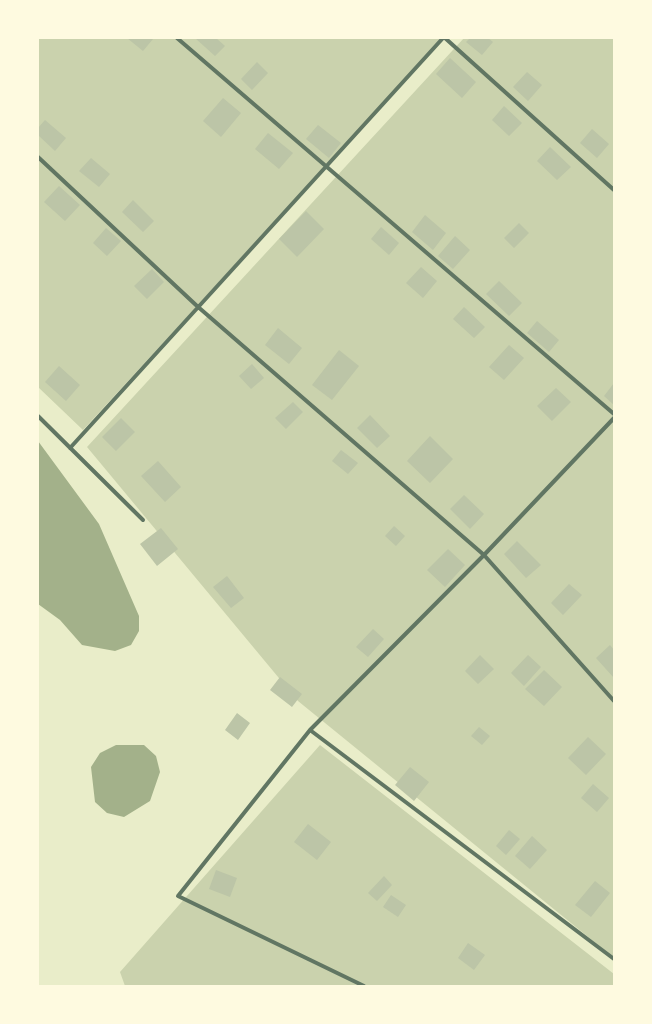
<!DOCTYPE html>
<html>
<head>
<meta charset="utf-8">
<style>
  body { margin:0 }
  #map { position:relative; width:652px; height:1024px; overflow:hidden; background:#e9edc9; font-family:Inter,sans-serif }
  canvas { display:block }
  .frame { position:absolute; inset:0; border:39px solid #fefae0; pointer-events:none }
</style>
</head>
<body>
<div id="map">
<canvas width="652" height="1024"></canvas>
<div class="frame"></div>
</div>
<script>
const g = document.querySelector('canvas').getContext('2d');
g.lineJoin = 'round';
function paint(path, color) { g.fillStyle = color; g.fill(path, 'evenodd'); }
function trace(path, color, width, dash) { g.strokeStyle = color; g.lineWidth = width; g.lineCap = dash ? 'butt' : 'round'; g.setLineDash(dash || []); g.stroke(path); }
paint(new Path2D(`
  M38,38H443L83,430L38,387Z
  M464,38H614V958L298,701L87,447Z
  M320,745L614,974V986H125L120,972Z`), '#cad2ad');
paint(new Path2D(`
  M38,441L99,524L139,616V631L131,645L115,651L82,645L60,620L38,604Z
  M116,745H144L156,756L160,772L150,801L124,817L107,813L95,802L91,767L100,753Z`), '#a3b18a');
paint(new Path2D(`
  M127,38H151L153,39L143,51Z
  M195,38H216L225,46L215,56Z
  M470,38H488L493,42L482,55L466,42Z
  M450,58L476,82L462,98L436,74Z
  M257,62L268,73L252,90L241,79Z
  M527,72L542,85L528,101L513,87Z
  M223,98L241,113L221,137L203,121Z
  M504,106L522,123L509,136L492,120Z
  M45,120L66,138L55,151L38,135V128Z
  M318,125L341,143L329,158L306,139Z
  M592,129L609,144L597,158L580,143Z
  M268,133L293,153L279,169L255,149Z
  M550,147L571,167L557,180L537,161Z
  M91,158L110,174L99,187L79,171Z
  M59,186L80,205L65,221L44,202Z
  M133,200L154,221L143,232L122,212Z
  M306,211L324,229L297,257L279,239Z
  M425,215L446,233L433,250L412,232Z
  M519,223L529,233L514,248L504,238Z
  M381,227L399,243L389,255L371,239Z
  M106,228L121,241L107,256L93,243Z
  M455,236L470,250L453,269L438,256Z
  M421,267L437,281L423,298L406,283Z
  M152,269L164,282L147,299L134,286Z
  M499,281L522,303L509,316L486,294Z
  M464,307L485,327L474,338L453,319Z
  M537,321L559,340L549,352L527,333Z
  M278,328L302,348L289,364L265,345Z
  M509,345L524,358L504,380L489,367Z
  M339,350L359,366L332,400L312,385Z
  M252,364L264,378L251,389L239,376Z
  M59,366L80,385L66,401L45,382Z
  M614,383V405L604,396Z
  M556,388L571,402L552,421L537,406Z
  M293,402L303,412L286,429L275,418Z
  M370,415L390,436L377,448L357,428Z
  M121,418L135,432L116,451L102,437Z
  M430,436L453,459L430,483L407,461Z
  M341,450L358,463L348,474L332,461Z
  M158,461L181,487L165,502L141,476Z
  M464,495L484,514L470,529L450,509Z
  M394,526L405,536L396,546L385,536Z
  M161,528L178,549L157,566L140,544Z
  M517,541L541,565L526,578L504,554Z
  M448,549L465,565L445,587L427,570Z
  M227,576L244,598L231,608L213,587Z
  M569,584L582,595L563,615L551,603Z
  M373,629L384,639L368,657L356,647Z
  M610,645L614,650V678L596,658Z
  M480,655L494,669L478,684L465,671Z
  M528,655L541,667L524,686L511,673Z
  M544,670L562,687L544,706L525,689Z
  M280,677L302,694L292,707L270,690Z
  M237,713L250,723L238,740L225,730Z
  M479,727L490,736L482,745L471,736Z
  M588,737L606,754L586,775L568,758Z
  M410,767L429,782L414,801L395,785Z
  M593,784L609,798L597,812L581,798Z
  M308,824L331,842L317,860L294,842Z
  M509,830L520,839L506,855L496,846Z
  M532,836L547,850L530,869L515,856Z
  M216,870L237,878L230,897L209,889Z
  M384,876L392,885L377,901L368,893Z
  M595,881L610,893L591,917L575,905Z
  M391,895L406,905L398,917L383,907Z
  M468,943L485,955L474,970L458,958Z`), '#bcc5a7');
trace(new Path2D(`
  M177,38L614,414
  M445,38L614,190
  M38,157L197,306L484,555L614,701
  M38,416L143,520
  M70,448L443,38
  M310,730L614,959
  M364,986L178,896L310,730L484,555L614,418`), '#617663', 4);
</script>
</body>
</html>
